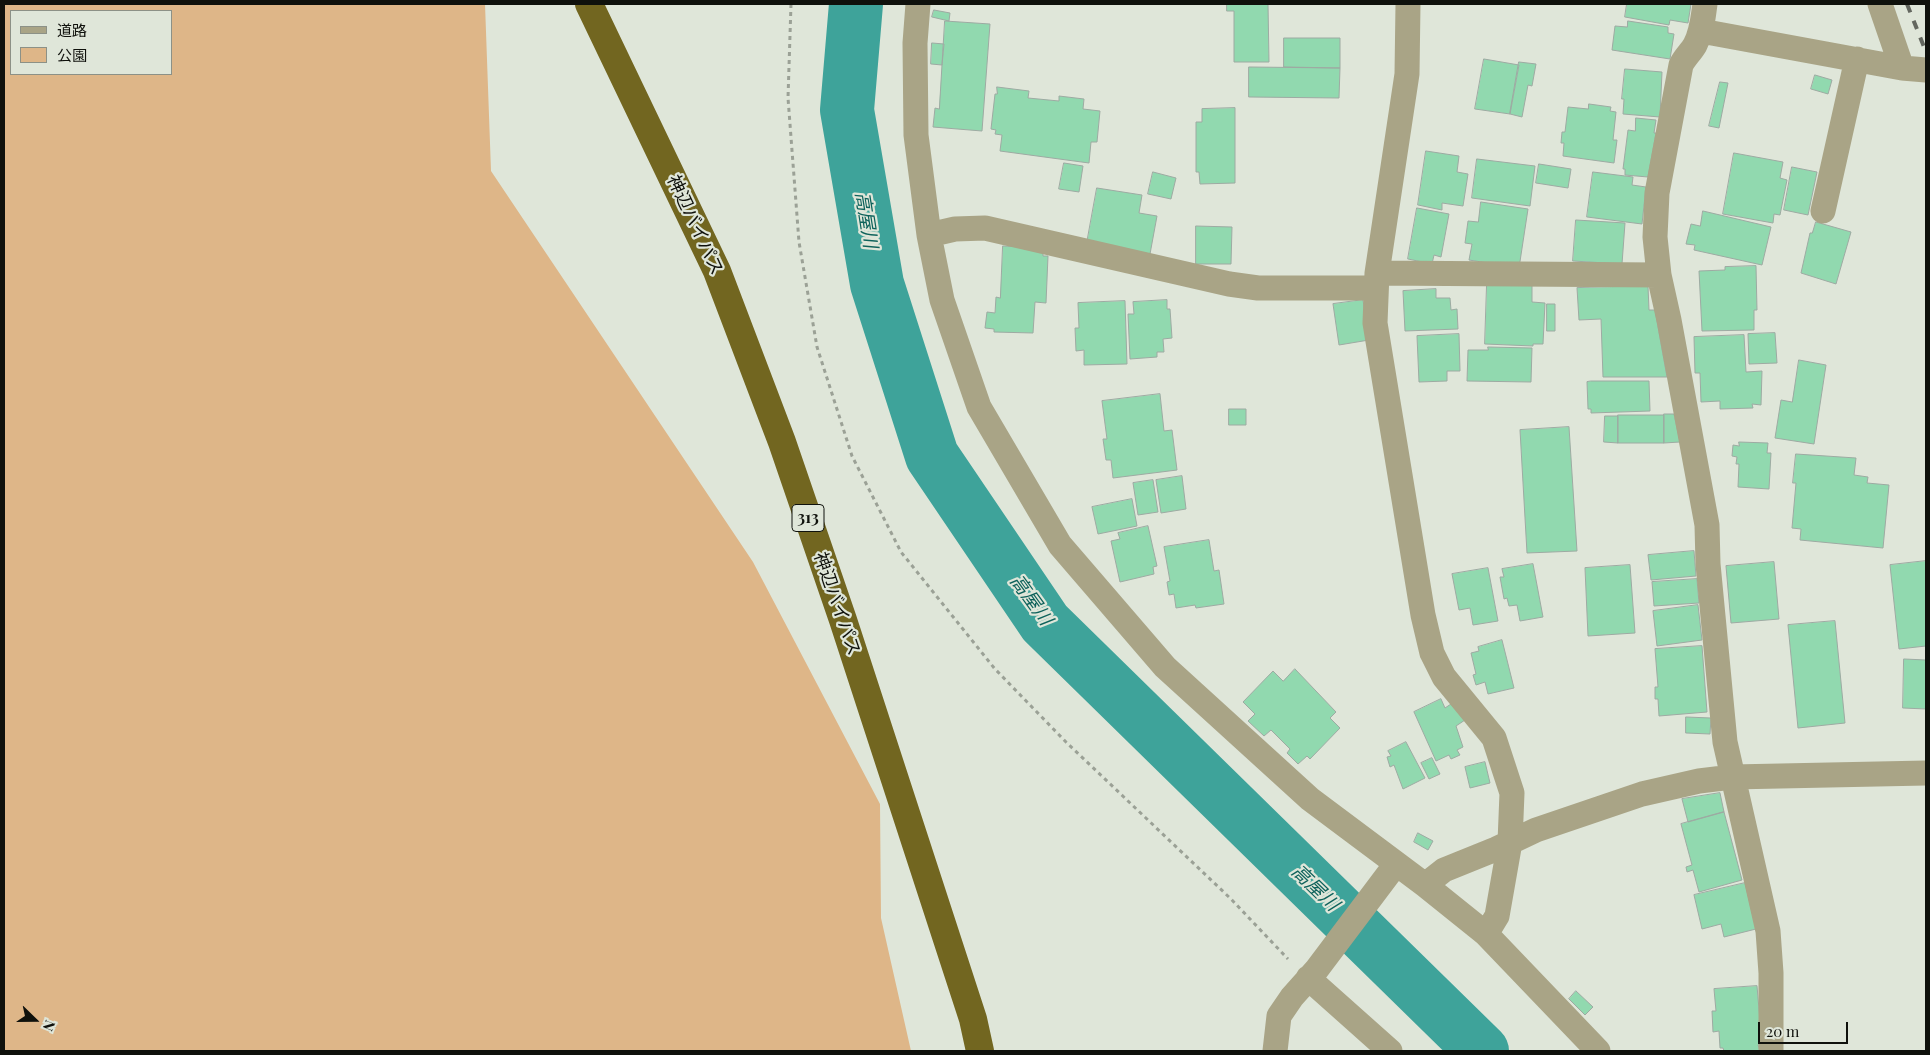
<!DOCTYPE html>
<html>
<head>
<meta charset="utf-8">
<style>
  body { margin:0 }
  #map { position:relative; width:1930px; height:1055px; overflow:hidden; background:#dfe6d9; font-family:"Playfair Display","Noto Sans JP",serif }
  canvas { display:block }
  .frame { position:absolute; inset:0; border:5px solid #0f110c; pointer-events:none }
  .legend { position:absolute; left:10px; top:10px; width:162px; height:65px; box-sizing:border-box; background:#dfe6d9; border:1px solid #8c9187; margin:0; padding:6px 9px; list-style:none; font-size:15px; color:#0f110c }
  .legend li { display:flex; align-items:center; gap:10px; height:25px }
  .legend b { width:25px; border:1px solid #8c9187 }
  .north { position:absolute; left:10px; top:995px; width:50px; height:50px; -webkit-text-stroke:4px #dfe6d9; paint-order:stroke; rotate:112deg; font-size:14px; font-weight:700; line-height:20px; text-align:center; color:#0f110c }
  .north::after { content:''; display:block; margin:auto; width:18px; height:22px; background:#0f110c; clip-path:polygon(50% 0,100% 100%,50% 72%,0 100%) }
  .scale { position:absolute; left:1758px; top:1022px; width:90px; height:22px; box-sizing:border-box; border:2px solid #0f110c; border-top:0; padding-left:6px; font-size:15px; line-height:18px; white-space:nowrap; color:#0f110c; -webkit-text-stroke:4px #dfe6d9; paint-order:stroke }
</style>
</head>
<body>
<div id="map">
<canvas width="1930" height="1055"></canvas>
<div class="frame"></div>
<ul class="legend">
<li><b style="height:6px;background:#a9a486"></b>道路</li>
<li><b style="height:14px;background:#deb688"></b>公園</li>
</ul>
<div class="north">N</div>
<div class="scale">20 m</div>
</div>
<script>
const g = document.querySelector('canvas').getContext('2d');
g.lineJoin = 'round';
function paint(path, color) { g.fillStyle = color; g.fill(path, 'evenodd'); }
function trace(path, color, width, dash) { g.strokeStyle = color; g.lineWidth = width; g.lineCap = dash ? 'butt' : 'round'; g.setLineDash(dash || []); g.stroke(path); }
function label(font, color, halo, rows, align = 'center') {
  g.font = font + ' "Playfair Display","Noto Sans JP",serif'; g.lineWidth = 4.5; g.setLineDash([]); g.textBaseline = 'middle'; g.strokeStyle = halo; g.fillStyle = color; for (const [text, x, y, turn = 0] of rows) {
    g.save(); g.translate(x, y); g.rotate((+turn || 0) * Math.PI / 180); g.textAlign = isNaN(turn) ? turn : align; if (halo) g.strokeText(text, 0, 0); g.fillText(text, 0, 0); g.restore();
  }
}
paint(new Path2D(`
  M4,4H485L491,171L753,562L880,804L881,918L911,1051H4ZM11,11H171V74H11Z`), '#deb688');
trace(new Path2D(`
  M856,4L847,110L877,284L932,456L1045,623L1482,1051`), '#3ea39a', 54);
const building = new Path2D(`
  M1227,4H1268L1269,62H1234V11H1227Z
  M1627,4H1691L1688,23L1670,20L1669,25L1625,17Z
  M934,10L950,13L949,21L932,17Z
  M945,21L990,24L982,131L933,127L935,108L939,109Z
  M1628,21L1668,27V33L1674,34L1670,59L1612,50L1615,26L1627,27Z
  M1284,38H1340V68L1284,67Z
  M932,43L944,44L942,65L931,64Z
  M1484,59L1519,65L1510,114L1475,109Z
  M1519,62L1536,64L1532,86L1528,85L1522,117L1510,114Z
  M1249,67L1340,68L1339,98L1249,97Z
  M1625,69L1662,72L1660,117L1623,114L1624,99H1622Z
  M1815,75L1832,80L1828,94L1811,89Z
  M1720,82L1728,83L1719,128L1709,126Z
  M997,87L1029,91L1028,98L1059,101V96L1084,99L1083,109L1100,111L1097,142H1091L1089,163L1000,151L1002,135L995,134L996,130L991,129L995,94H997Z
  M1589,104L1611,107L1610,111L1616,112L1613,140H1617L1614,163L1563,156L1564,143H1561L1562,132H1565L1568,107L1588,109Z
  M1235,108V183L1200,184L1199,172H1196V122H1202V109Z
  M1636,118L1656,120L1654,133H1656L1648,177L1625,175V169H1623L1628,130L1635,131Z
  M1426,151L1459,156L1457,172L1468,174L1463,206L1442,203V210L1418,205Z
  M1734,153L1783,162L1780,178L1787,180L1780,215L1774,214L1773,223L1723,214Z
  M1477,159L1535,166L1530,206L1472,198Z
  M1064,163L1083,166L1079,192L1059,189Z
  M1539,164L1571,169L1568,188L1536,183Z
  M1792,167L1817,172L1808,215L1784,210Z
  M1153,172L1176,178L1171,199L1148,194Z
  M1593,172L1633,177L1632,185L1646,187L1642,224L1587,217Z
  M1097,188L1142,195L1139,213L1157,216L1150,254L1087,243Z
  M1481,202L1528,209L1519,268L1469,260L1472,244L1465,243L1468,221L1478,222Z
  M1417,208L1449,214L1441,257L1434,255L1432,264L1408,259Z
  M1703,211L1771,227L1762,265L1694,250L1695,245L1686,244L1691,224L1700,226Z
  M1576,220L1625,223L1622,264L1573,261Z
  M1816,222L1851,232L1836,284L1801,273L1810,233H1812Z
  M1196,226L1232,227L1231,264H1196Z
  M1003,246L1043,248V256H1048L1046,303L1035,302L1033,333L994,332V329L985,328L987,312L995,313L996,297L1000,298Z
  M1756,266L1757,310H1754V330L1702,331L1699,271L1725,270V267Z
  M1487,284L1532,285V302L1545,303L1543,344H1533V346L1485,344Z
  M1648,286L1649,310H1655L1667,377H1603L1601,319L1579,320L1577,288Z
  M1436,289V298H1450L1451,310L1457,309L1458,329L1405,331L1403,291Z
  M1167,300V309H1170L1172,338L1163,339L1164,352H1157V357L1130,359L1128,314H1134L1133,302Z
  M1363,300L1369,340L1339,345L1333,304Z
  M1125,301L1127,364L1084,365V350L1076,351L1075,328H1079L1078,303Z
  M1547,304H1555V331H1547Z
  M1775,333L1777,363L1749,364L1748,334Z
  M1459,334L1460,371H1447V381L1419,382L1417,336Z
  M1744,335L1746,372L1762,371L1761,405L1752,404L1753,408L1720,409V401L1701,402L1700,373H1695L1694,337Z
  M1488,347L1532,348L1531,382L1467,381L1468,350H1488Z
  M1799,360L1826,365L1814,444L1775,438L1781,400L1792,402Z
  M1591,381H1649L1650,411L1591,413V409H1588L1587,382Z
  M1160,394L1164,431L1172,430L1177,470L1113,478L1111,460H1106L1103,439H1107L1102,401Z
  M1229,409H1246V425H1229Z
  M1664,414H1674L1680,442L1664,443Z
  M1618,415H1664V443H1618Z
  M1605,416H1618V443L1604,442Z
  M1569,427L1577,551L1527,553L1520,430Z
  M1739,442L1768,443L1767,453H1771L1769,489L1738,487L1739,464H1736L1737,457L1732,456L1733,445L1739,446Z
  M1796,454L1856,458L1854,475L1868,477L1867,483L1889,485L1883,548L1800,540L1801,529L1792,528L1796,483H1793Z
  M1182,476L1186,509L1161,513L1156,480Z
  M1153,480L1158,512L1138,515L1133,483Z
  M1132,499L1137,526L1098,534L1092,507Z
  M1148,526L1157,566L1153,567L1154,574L1120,582L1111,541L1120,539L1118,533Z
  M1209,540L1214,571L1219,570L1224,604L1196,608L1195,605L1176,608L1174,594L1169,595L1167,582L1170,581L1164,547Z
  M1694,551L1696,576L1651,580L1648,555Z
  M1926,561V646L1899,649L1890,565Z
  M1774,562L1779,619L1731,623L1726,566Z
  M1533,564L1543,617L1520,621L1517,605L1509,606L1507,598L1504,599L1500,577H1504L1502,569Z
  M1630,565L1635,633L1588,636L1585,568Z
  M1488,568L1498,621L1473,625L1470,608L1459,610L1452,574Z
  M1697,579L1699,603L1654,606L1652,582Z
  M1698,605L1702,640L1657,646L1653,611Z
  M1835,621L1845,723L1798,728L1788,625Z
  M1502,640L1514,688L1488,694L1485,682L1476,685L1473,675L1476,674L1471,653L1479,651L1478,647Z
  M1702,646L1707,712L1659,716L1658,699H1655V687H1658L1655,649Z
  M1904,659L1926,660V709L1903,708Z
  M1295,669L1336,712L1330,718L1340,728L1310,759L1307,756L1298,764L1287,753L1290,749L1271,730L1264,736L1248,721L1255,714L1243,702L1273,671L1283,681Z
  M1441,699L1445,708L1451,704L1465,720L1456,726L1463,747L1457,750L1460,755L1451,759L1449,755L1436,761L1414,712Z
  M1686,717L1711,718L1710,734L1686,733Z
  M1406,742L1425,778L1403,789L1394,765L1390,767L1387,757L1391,756L1388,751Z
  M1432,758L1440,774L1429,779L1421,763Z
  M1485,762L1490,783L1470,788L1465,767Z
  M1720,793L1724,812L1688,822L1682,799Z
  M1724,812L1742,880L1699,892L1693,870L1687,872L1686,867L1692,865L1681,824Z
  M1418,833L1433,841L1428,850L1414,842Z
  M1745,883L1756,929L1724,937L1721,924L1702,929L1694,895Z
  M1757,986L1762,1044L1758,1045L1760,1051H1724L1723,1048H1720L1719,1031L1713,1032L1712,1011H1716L1714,989Z
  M1576,991L1593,1007L1585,1015L1569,999Z`);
paint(building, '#91d9af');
trace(building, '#9daaa2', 1);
trace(new Path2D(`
  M791,4L788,98L799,242L817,347L852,456L901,552L995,669L1066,742L1231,899L1288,959`), '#9ba196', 3, [4, 4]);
trace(new Path2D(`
  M918,4L915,43L916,135L929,235L942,300L979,407L1060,545L1165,667L1310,799L1425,885L1486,934L1598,1051
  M1408,4L1407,74L1377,273L1375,323L1423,615L1432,653L1444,677L1494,738L1512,793L1510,842L1497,916L1486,934
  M1705,4C1703,18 1702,32 1695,45C1691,52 1685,57 1681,65L1657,193L1655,237L1659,275L1669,320L1707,525L1708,564L1725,742L1768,931L1771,973V1051
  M1880,4L1902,68
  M1701,31L1902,68L1926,70
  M1823,211L1857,59
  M929,235L955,229L985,228L1229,284L1258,288H1376
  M1377,273L1659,275
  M1425,885L1444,870L1496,849L1536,830L1642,794L1699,781L1732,777L1926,773
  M1308,978L1390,1051
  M1275,1051L1279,1016L1292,997L1317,969L1396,864`), '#a9a486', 25);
trace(new Path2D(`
  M589,4L717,271L782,442L843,620L973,1019L980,1051`), '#726620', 28);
trace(new Path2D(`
  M1907,4L1926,52`), '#63675f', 4, [9, 9]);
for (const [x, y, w] of [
  [808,518,32]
]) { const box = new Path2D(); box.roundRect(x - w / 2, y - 13.5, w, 27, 4); g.fillStyle = '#dfe6d9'; g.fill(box); trace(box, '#0f110c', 1); }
label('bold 16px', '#0f110c', null, [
  ["313",808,518]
]);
label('18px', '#0f110c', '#dfe6d9', [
  ["神辺バイパス",695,225,65],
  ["神辺バイパス",837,604,71]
]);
label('italic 19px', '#0e625b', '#dfe6d9', [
  ["高屋川",866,220,81],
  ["高屋川",1031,600,54],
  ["高屋川",1315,888,44]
]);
</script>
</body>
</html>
